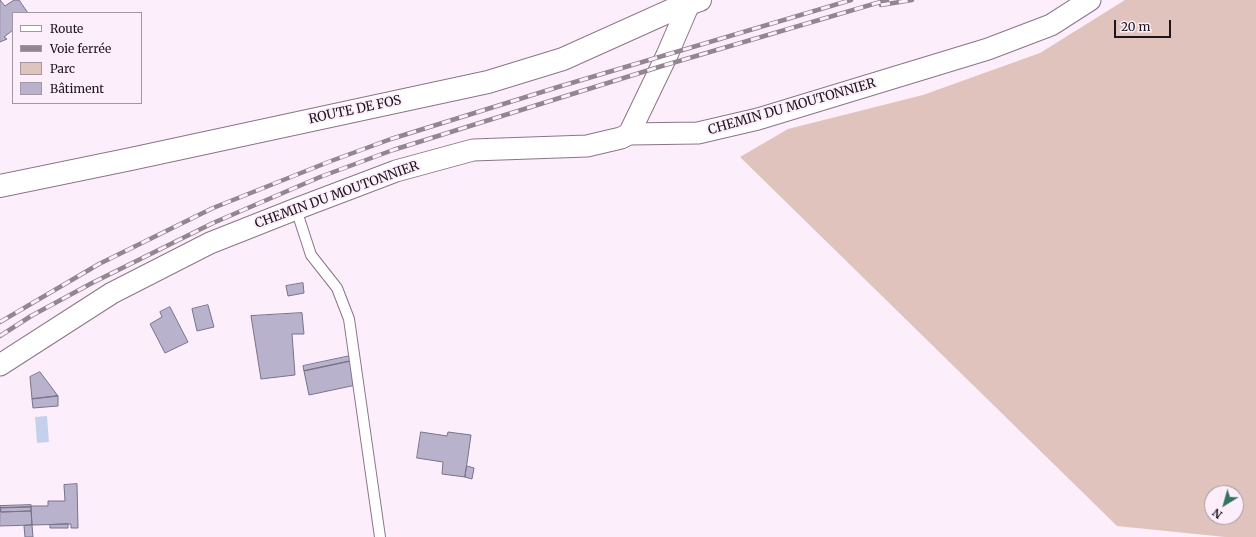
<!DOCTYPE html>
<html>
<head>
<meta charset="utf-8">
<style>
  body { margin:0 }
  #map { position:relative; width:1256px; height:537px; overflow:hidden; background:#fdeefb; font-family:Merriweather,serif }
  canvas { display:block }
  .legend { position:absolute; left:12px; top:12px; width:130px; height:92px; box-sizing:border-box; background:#fdeefb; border:1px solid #a397a2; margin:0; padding:5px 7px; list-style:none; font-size:12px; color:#1d151d }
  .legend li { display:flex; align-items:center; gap:8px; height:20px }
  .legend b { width:20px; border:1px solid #a397a2 }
  .north { position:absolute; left:1204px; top:485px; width:40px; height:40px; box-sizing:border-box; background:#fdeefb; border:1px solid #a397a2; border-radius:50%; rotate:217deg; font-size:11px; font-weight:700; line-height:16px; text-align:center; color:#1d151d }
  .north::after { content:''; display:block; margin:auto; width:14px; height:18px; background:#347360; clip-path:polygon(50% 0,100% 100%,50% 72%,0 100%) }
  .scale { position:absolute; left:1114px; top:20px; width:57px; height:18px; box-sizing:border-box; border:2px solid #1d151d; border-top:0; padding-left:5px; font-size:12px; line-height:14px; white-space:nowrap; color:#1d151d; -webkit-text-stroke:3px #fdeefb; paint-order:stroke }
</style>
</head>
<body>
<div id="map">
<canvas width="1256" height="537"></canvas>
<ul class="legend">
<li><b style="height:5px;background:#fff"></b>Route</li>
<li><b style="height:5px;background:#928691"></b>Voie ferrée</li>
<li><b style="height:11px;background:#e0c3bc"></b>Parc</li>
<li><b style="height:11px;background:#b9b2cd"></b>Bâtiment</li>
</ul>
<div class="north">N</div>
<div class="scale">20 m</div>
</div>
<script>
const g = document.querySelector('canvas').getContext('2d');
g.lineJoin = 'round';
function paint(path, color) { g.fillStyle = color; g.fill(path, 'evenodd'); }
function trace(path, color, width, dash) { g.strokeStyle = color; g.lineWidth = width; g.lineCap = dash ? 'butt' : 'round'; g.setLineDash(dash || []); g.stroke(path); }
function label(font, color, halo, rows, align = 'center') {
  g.font = font + ' Merriweather,serif'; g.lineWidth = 4; g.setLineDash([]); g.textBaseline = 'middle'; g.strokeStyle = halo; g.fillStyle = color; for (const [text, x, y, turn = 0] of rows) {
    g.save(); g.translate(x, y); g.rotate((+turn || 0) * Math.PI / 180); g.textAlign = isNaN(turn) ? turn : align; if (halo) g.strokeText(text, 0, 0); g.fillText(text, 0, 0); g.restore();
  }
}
paint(new Path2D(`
  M1125,0H1256V537H1225L1117,526L740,157L788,129L923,95L1040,53ZM1212,493H1236V517H1212Z`), '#e0c3bc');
paint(new Path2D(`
  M47,416L49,442L37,443L35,417Z`), '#c5d1ec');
const building = new Path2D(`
  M0,0L5,6L14,0H19L28,13H13V30L4,37L7,39L0,42Z
  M303,283L304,293L288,296L286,286Z
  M208,305L214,327L197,331L192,309Z
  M170,307L188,342L165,353L150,324L162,317L160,312Z
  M302,313L304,334H292L295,375L261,379L251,316Z
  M350,356L351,361L304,371L303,366Z
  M351,361L356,385L309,395L304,371Z
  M40,372L58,396L32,399L30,377Z
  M58,396V406L33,408L32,399Z
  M421,432L447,436L448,432L471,435L465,477L442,474L443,462L417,458Z
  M467,466L474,468L472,479L465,477Z
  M77,484L78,528H71V524L32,525L31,506H48V501H65L64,485Z
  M31,505V507L0,508V506Z
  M31,507V511L1,512L0,508Z
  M0,508L1,512L31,511L32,525L0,526Z
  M68,524V528H50V525Z
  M32,525L33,537H25L24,526Z`);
paint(building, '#b9b2cd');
trace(building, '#79728b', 1);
const lane = new Path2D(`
  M296,209L311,255L337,288L349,319L380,537`);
const street = new Path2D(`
  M629,134L667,55L689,4
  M0,365L112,293L210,243L296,209L396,171L473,150L587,146L621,138L629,134L698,133L758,119L988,49L1051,25L1090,0`);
const secondary = new Path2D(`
  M0,186L131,159L488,82L563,59L672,10L700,0`);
trace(lane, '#8a7588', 12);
trace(street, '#8a7588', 23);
trace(secondary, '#8a7588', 24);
trace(lane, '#fff', 10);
trace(street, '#fff', 21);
trace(secondary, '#fff', 22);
const rail = new Path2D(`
  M881,5L912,0
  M0,322L99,264L213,208L331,161L391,139L558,87L851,0
  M0,336L31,316L92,283L213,223L320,177L393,150L662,66L887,0`);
trace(rail, '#928691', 4.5);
trace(rail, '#fdeefb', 3, [9]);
label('13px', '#1d151d', '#fdeefb', [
  ["CHEMIN DU MOUTONNIER",792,107,-16],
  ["ROUTE DE FOS",355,110,-12],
  ["CHEMIN DU MOUTONNIER",337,195,-20]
]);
</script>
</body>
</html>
